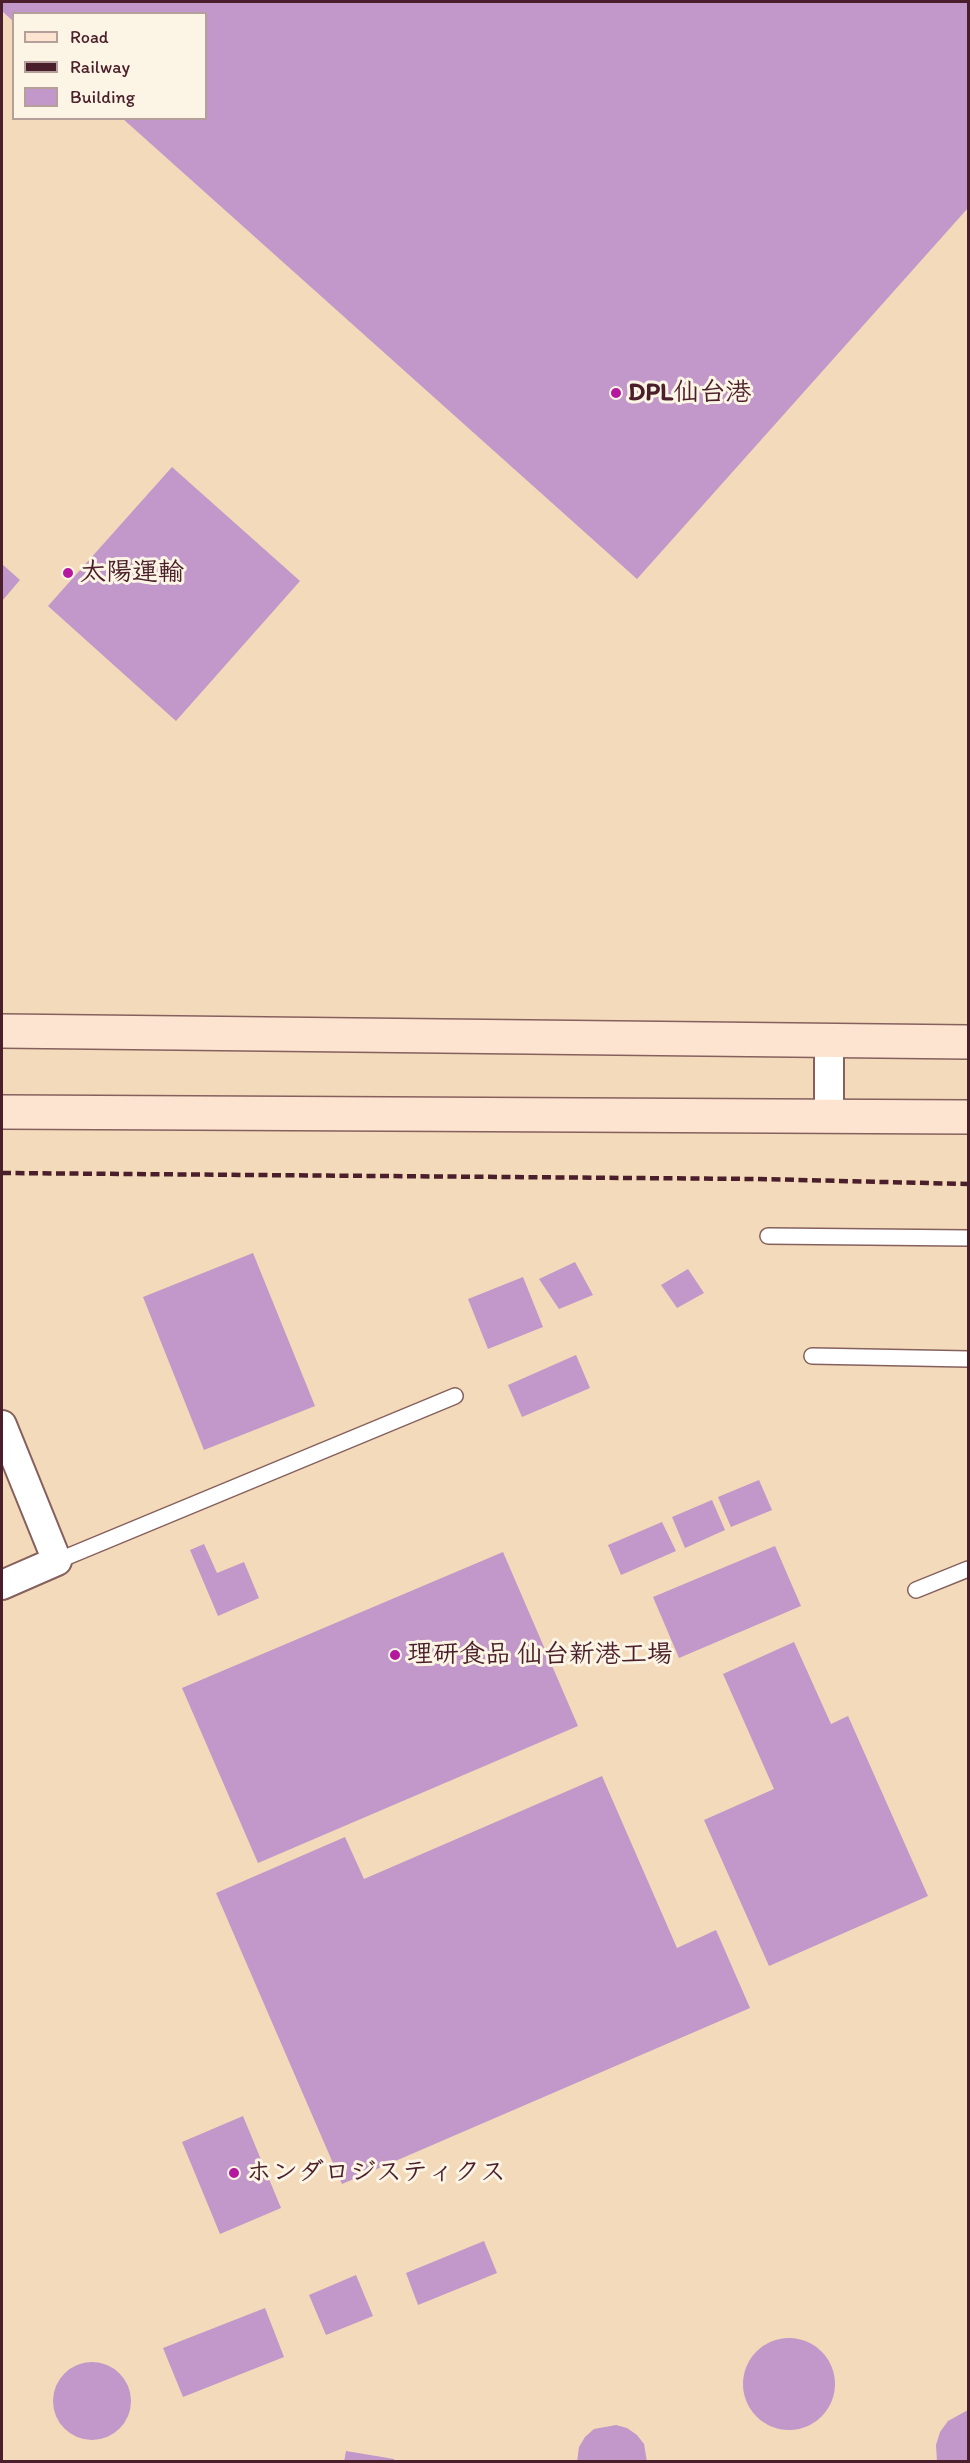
<!DOCTYPE html>
<html>
<head>
<meta charset="utf-8">
<style>
  body { margin:0 }
  #map { position:relative; width:970px; height:2463px; overflow:hidden; background:#f3daba; font-family:Itim,sans-serif }
  canvas { display:block }
  .frame { position:absolute; inset:0; border:3px solid #4a1f2b; pointer-events:none }
  .legend { position:absolute; left:12px; top:12px; width:195px; height:108px; box-sizing:border-box; background:#fcf5e5; border:2px solid #b59f9b; margin:0; padding:8px 10px; list-style:none; font-size:18px; color:#4a1f2b }
  .legend li { display:flex; align-items:center; gap:12px; height:30px }
  .legend b { width:30px; border:2px solid #b59f9b }
</style>
</head>
<body>
<div id="map">
<canvas width="970" height="2463"></canvas>
<div class="frame"></div>
<ul class="legend">
<li><b style="height:8px;background:#fde4d1"></b>Road</li>
<li><b style="height:8px;background:#4a1f2b"></b>Railway</li>
<li><b style="height:16px;background:#c198c9"></b>Building</li>
</ul>
</div>
<script>
const g = document.querySelector('canvas').getContext('2d');
g.lineJoin = 'round';
function paint(path, color) { g.fillStyle = color; g.fill(path, 'evenodd'); }
function trace(path, color, width, dash) { g.strokeStyle = color; g.lineWidth = width; g.lineCap = dash ? 'butt' : 'round'; g.setLineDash(dash || []); g.stroke(path); }
function label(font, color, halo, rows, align = 'center') {
  g.font = font + ' Itim,"Klee One",sans-serif'; g.lineWidth = 6; g.setLineDash([]); g.textBaseline = 'middle'; g.strokeStyle = halo; g.fillStyle = color; for (const [text, x, y, turn = 0] of rows) {
    g.save(); g.translate(x, y); g.rotate((+turn || 0) * Math.PI / 180); g.textAlign = isNaN(turn) ? turn : align; if (halo) g.strokeText(text, 0, 0); g.fillText(text, 0, 0); g.restore();
  }
}
paint(new Path2D(`
  M2,2H968V208L637,579L122,118H206V14H14V22L2,11Z
  M172,467L300,581L176,721L48,606Z
  M2,564L20,580L2,601Z
  M253,1253L315,1406L204,1450L143,1297Z
  M575,1262L593,1295L559,1309L539,1279Z
  M688,1269L704,1293L677,1308L661,1285Z
  M523,1277L543,1327L488,1349L468,1299Z
  M576,1355L590,1388L522,1417L508,1385Z
  M759,1480L772,1510L731,1527L718,1497Z
  M712,1500L725,1530L685,1548L672,1517Z
  M662,1522L676,1551L621,1575L608,1545Z
  M204,1544L217,1573L244,1562L259,1598L218,1616L190,1550Z
  M775,1546L801,1606L679,1658L653,1597Z
  M503,1552L578,1726L258,1863L182,1688Z
  M794,1642L831,1724L848,1716L928,1896L769,1966L704,1820L774,1789L723,1674Z
  M602,1776L677,1948L716,1930L750,2008L342,2184L216,1893L345,1837L364,1879Z
  M243,2116L281,2208L220,2234L182,2142Z
  M484,2241L497,2273L418,2305L406,2273Z
  M356,2275L373,2316L326,2335L309,2295Z
  M265,2308L284,2357L183,2397L163,2348Z
  M743 2384a46 46 0 1 1 92 0a46 46 0 1 1-92 0Z
  M53 2401a39 39 0 1 1 78 0a39 39 0 1 1-78 0Z
  M968,2410V2462H937L936,2445L940,2432L948,2421Z
  M616,2425L627,2428L637,2435L644,2444L647,2462H577L579,2447L585,2437L594,2429Z
  M346,2451L394,2459V2462H344Z`), '#c198c9');
const lane = new Path2D(`
  M768,1236L968,1238
  M812,1356L968,1359
  M57,1561L455,1396
  M916,1590L968,1569`);
const street = new Path2D(`
  M829,1042V1114
  M2,1425L57,1561L2,1585`);
const secondary = new Path2D(`
  M2,1031L968,1042
  M2,1112L968,1117`);
trace(lane, '#85605d', 18);
trace(street, '#85605d', 32);
trace(secondary, '#85605d', 36);
trace(lane, '#fff', 15);
trace(street, '#fff', 28);
trace(secondary, '#fde4d1', 33);
trace(new Path2D(`
  M2,1173L759,1179L968,1184`), '#4a1f2b', 4.5, [9, 4.5]);
for (const [x, y, r, color] of [
  [616,393,6,"#b5179e"],
  [68,573,6,"#b5179e"],
  [395,1655,6,"#b5179e"],
  [234,2173,6,"#b5179e"]
]) { const dot = new Path2D(); dot.arc(x, y, r, 0, 2 * Math.PI); g.fillStyle = color; g.fill(dot); trace(dot, '#fcf5e5', 2); }
label('bold 26px', '#4a1f2b', '#fcf5e5', [
  ["DPL仙台港",628,393],
  ["太陽運輸",80,573],
  ["理研食品 仙台新港工場",407,1655],
  ["ホンダロジスティクス",246,2173]
], 'left');
</script>
</body>
</html>
